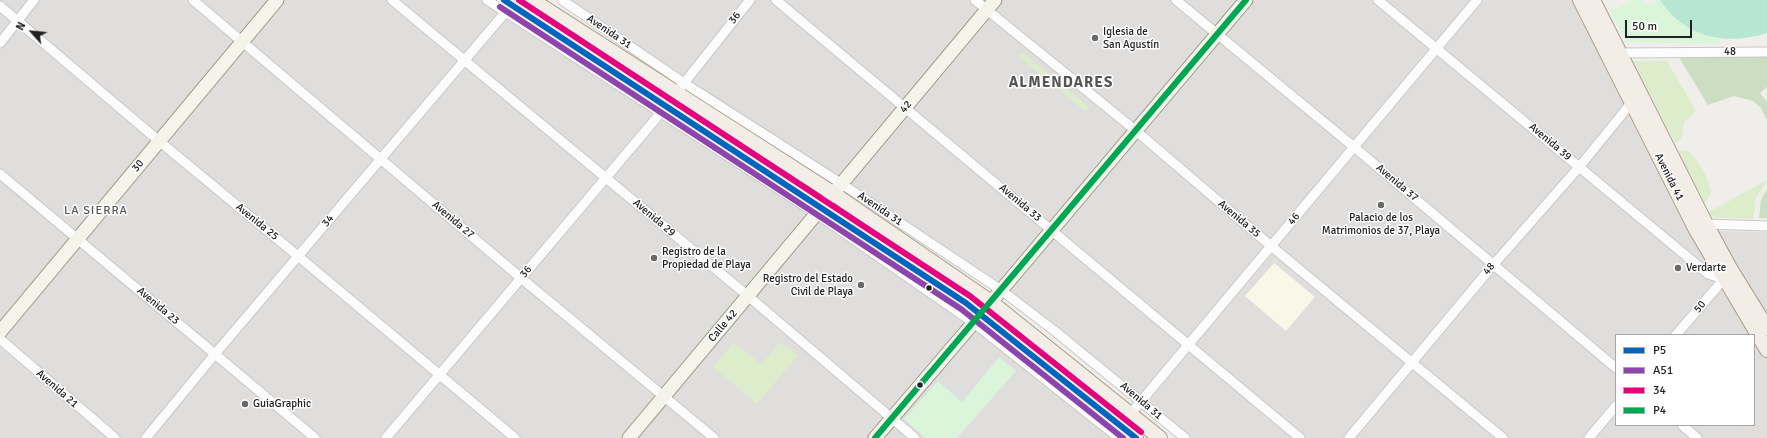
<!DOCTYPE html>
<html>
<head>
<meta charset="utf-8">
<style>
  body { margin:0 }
  #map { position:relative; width:1767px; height:438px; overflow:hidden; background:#f0eeeb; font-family:Signika,sans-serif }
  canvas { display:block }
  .legend { position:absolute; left:1615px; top:334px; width:140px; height:92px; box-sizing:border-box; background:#fff; border:1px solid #a7a7a7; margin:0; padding:5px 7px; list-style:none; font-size:12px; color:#222 }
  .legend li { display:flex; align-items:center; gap:8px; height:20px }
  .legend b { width:20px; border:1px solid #a7a7a7 }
  .north { position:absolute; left:12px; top:12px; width:40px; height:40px; -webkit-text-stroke:3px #fff; paint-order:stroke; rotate:297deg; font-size:11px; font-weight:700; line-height:16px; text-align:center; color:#222 }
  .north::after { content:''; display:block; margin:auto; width:14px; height:18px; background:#222; clip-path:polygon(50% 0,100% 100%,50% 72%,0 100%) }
  .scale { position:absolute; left:1625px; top:20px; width:67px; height:18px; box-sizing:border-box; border:2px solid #222; border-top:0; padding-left:5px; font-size:12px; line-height:14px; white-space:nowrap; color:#222; -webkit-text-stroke:3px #fff; paint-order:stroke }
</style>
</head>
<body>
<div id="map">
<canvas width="1767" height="438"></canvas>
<ul class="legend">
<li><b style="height:5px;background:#0065bd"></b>P5</li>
<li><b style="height:5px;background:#8e44ad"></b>A51</li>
<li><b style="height:5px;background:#e5007d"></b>34</li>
<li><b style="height:5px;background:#00a651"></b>P4</li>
</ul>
<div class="north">N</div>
<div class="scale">50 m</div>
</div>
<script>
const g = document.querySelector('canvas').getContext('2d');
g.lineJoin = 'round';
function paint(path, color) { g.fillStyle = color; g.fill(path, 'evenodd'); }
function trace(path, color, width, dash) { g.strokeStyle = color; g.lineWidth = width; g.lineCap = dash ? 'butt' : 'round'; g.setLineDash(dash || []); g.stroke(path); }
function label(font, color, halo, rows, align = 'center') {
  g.font = font + ' Signika,sans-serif'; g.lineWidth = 3; g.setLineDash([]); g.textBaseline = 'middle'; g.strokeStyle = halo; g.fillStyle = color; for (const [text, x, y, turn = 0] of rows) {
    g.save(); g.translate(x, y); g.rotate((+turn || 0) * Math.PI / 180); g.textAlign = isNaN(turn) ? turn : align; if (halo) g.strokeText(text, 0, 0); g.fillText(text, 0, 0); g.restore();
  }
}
paint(new Path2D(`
  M0,0H487L974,323L1119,438H0Z
  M562,0H1578L1767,350V438H1185L1001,290ZM1616,335H1754V425H1616Z
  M1718,231L1767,232V317L1761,308Z`), '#dfdedc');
paint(new Path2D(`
  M1274,263L1315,297L1286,331L1245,296Z`), '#f8f7e8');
paint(new Path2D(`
  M515,0H520L556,22L821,194L818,197Z
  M1022,52L1089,107L1085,111L1018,56Z
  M1633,61H1667L1696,111L1684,122L1682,138L1675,143Z
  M1678,151H1688C1700,162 1709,178 1711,194L1704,204Z
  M1767,180L1756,198L1753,219L1711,217L1709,212Z
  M837,206L976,299L974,301L836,209Z
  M997,315L1124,417L1122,418L995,317Z
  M780,342L798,355L757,404L713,367L733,343L762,364Z`), '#ddeccb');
paint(new Path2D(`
  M1678,56H1767V87L1760,93L1767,102V120L1761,108L1753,101L1734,96L1708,105Z
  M1767,189V218H1759L1761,200Z`), '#cbdec1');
paint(new Path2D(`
  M1634,0H1642L1646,5L1660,0C1675,22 1695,32 1721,39L1720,44L1627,42L1610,11Z
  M999,357L1016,371L957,438H926L904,419L938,381L962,402Z`), '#daf5da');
paint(new Path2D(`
  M1660,0H1767V33C1726,46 1685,38 1660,0Z`), '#b7e6d2');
const street = new Path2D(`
  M193,0L521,278L714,438
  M392,0L748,296L915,438
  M487,0L817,214L974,323L1119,438
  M562,0L684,83L842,184L1001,290L1056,332L1185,438
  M776,0L1300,438
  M975,0L1135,130L1271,246L1503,438
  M1176,0L1354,147L1616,368
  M1378,0L1708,274L1724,279L1676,335
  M0,6L159,141L298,256L515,438
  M0,43L34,0
  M1621,53L1767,52
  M681,87L750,0
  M0,174L315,438
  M1703,226L1706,224L1767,226
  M0,339L115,438
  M1682,425L1697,438
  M1117,430L1477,0
  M146,438L215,354L509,8
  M386,438L664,109
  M1349,438L1494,264L1580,166L1632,102
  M1589,438L1616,406`);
const secondary = new Path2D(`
  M0,332L277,0
  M629,438L995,0
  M875,438L981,314L1246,0`);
const primary = new Path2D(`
  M504,0L808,198L966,303L1136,438
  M532,0L834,194L991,302L1160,438
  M1580,0L1696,230L1767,350
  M1593,0L1706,224L1731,270L1767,328`);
trace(street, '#c9c8c7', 11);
trace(secondary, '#999a82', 15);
trace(primary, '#a79c86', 16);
trace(street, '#fdfcfc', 9);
trace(secondary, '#f4f4ed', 13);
trace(primary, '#f3ede7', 14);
trace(new Path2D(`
  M504,0L966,303L1136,438`), '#0065bd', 6);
trace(new Path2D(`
  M500,7L961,309L1123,438`), '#8e44ad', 6);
trace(new Path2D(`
  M519,0L970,296L1141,432`), '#e5007d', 6);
trace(new Path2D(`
  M875,438L1246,0`), '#00a651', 6);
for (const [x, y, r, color] of [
  [1095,38,4,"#6a6968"],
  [1381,205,4,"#6a6968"],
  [654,258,4,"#6a6968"],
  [1678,268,4,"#6a6968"],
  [861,285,4,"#6a6968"],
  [929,288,3.5,"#222"],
  [920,385,3.5,"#222"],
  [245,404,4,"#6a6968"]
]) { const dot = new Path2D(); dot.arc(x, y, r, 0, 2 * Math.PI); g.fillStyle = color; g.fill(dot); trace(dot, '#fff', 1.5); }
label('11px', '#222', '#fff', [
  ["36",735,18,-52],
  ["Avenida 31",609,32,34],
  ["48",1730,52],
  ["42",906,107,-50],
  ["Avenida 39",1550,142,40],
  ["30",138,166,-50],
  ["Avenida 41",1669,177,63],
  ["Avenida 37",1397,183,40],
  ["Avenida 33",1020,203,40],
  ["Avenida 31",880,209,34],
  ["Avenida 29",654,218,40],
  ["Avenida 35",1239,219,40],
  ["46",1294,219,-50],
  ["Avenida 27",453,220,40],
  ["34",328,221,-50],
  ["Avenida 25",257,222,39],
  ["48",1489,269,-50],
  ["36",526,272,-50],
  ["Avenida 23",158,306,40],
  ["50",1700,307,-50],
  ["Calle 42",723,326,-50],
  ["Avenida 21",57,389,41],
  ["Avenida 31",1141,401,40]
]);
label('11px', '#222', '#fff', [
  ["Iglesia de",1103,32],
  ["San Agustín",1103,45],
  ["Palacio de los",1381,218,"center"],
  ["Matrimonios de 37, Playa",1381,231,"center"],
  ["Registro de la",662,252],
  ["Propiedad de Playa",662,265],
  ["Verdarte",1686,268],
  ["Registro del Estado",853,279,"right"],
  ["Civil de Playa",853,292,"right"],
  ["GuiaGraphic",253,404]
], 'left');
g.letterSpacing = '1px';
label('12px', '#555', '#fff', [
  ["LA SIERRA",96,211]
]);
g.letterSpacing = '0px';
g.letterSpacing = '1px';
label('bold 15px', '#555', '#fff', [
  ["ALMENDARES",1061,83]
]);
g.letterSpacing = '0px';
</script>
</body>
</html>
